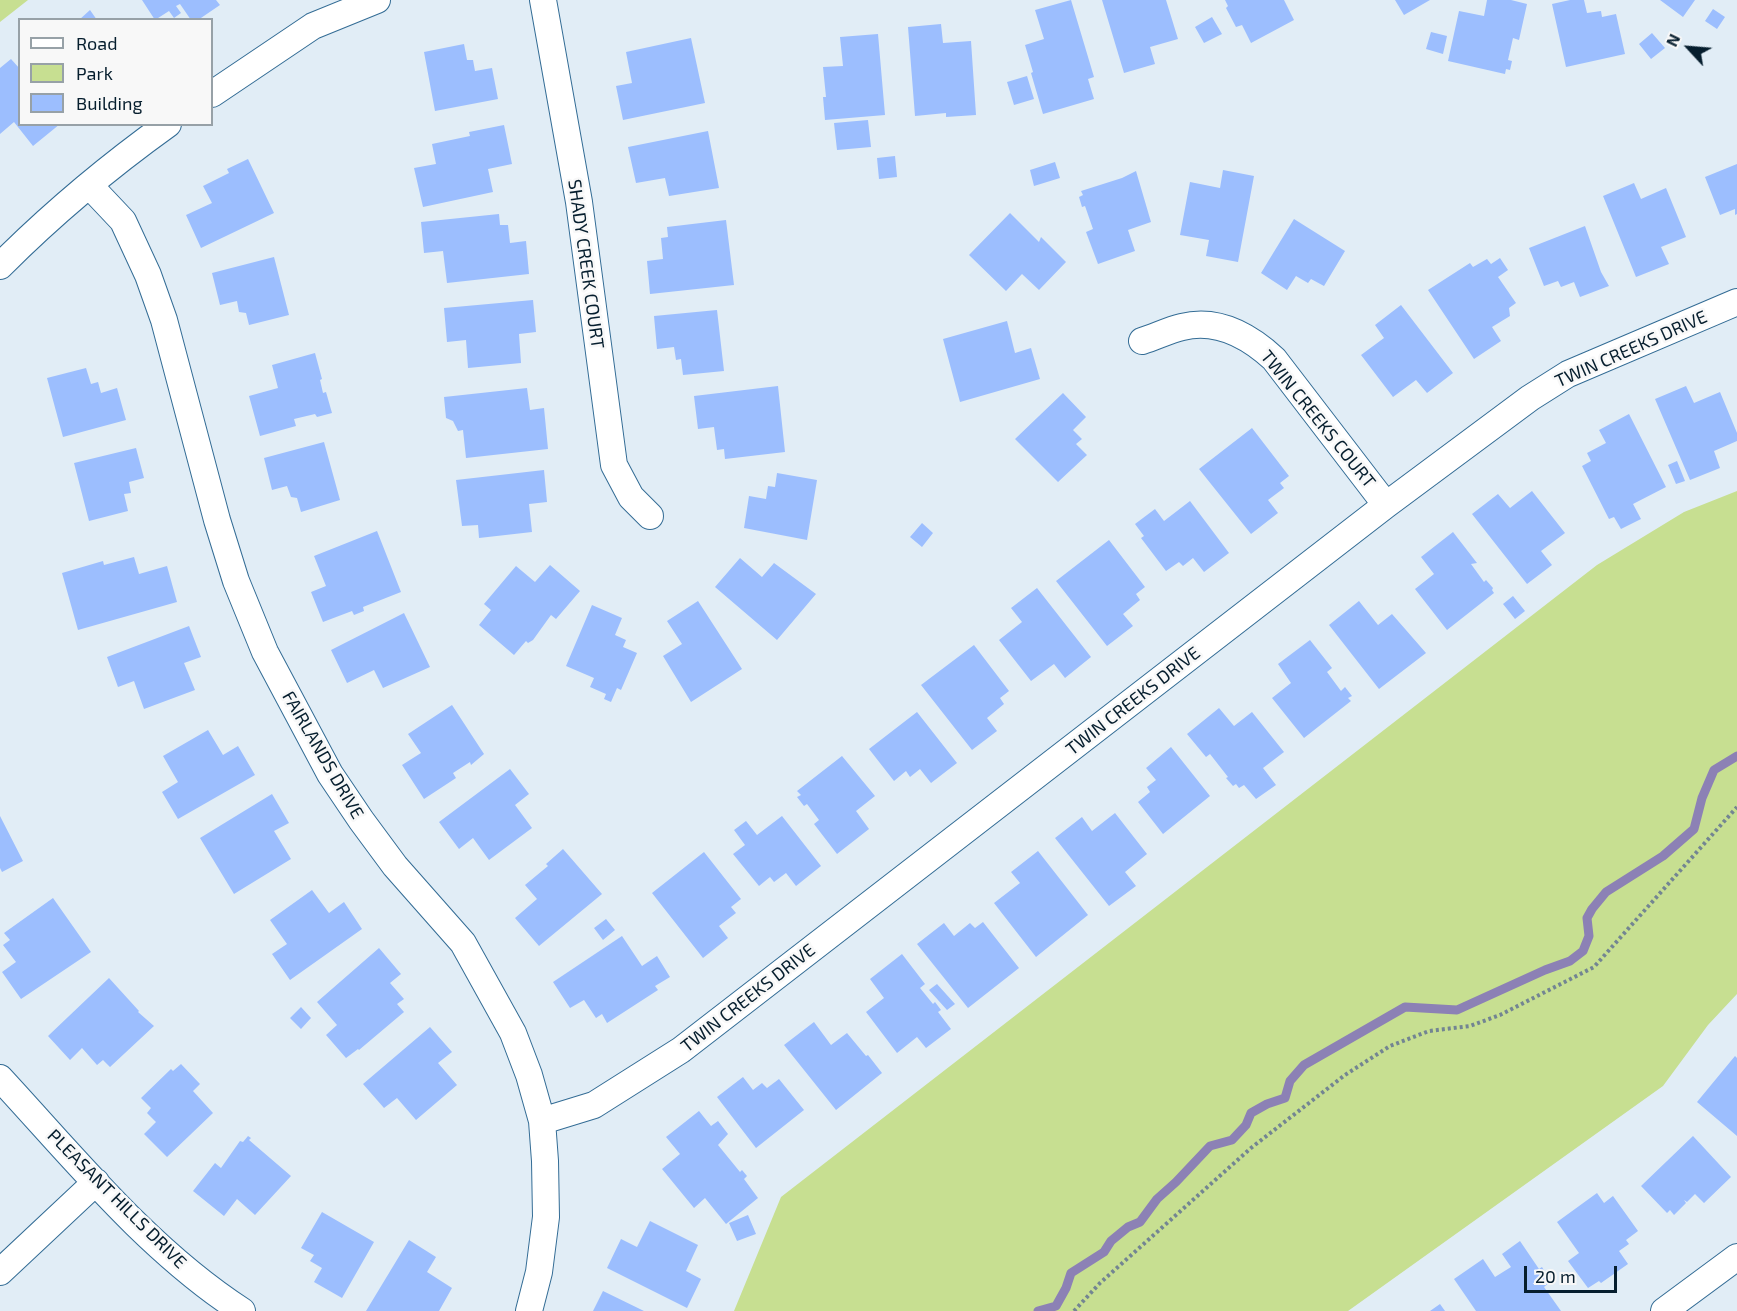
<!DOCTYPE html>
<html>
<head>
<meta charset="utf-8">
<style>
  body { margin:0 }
  #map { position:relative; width:1737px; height:1311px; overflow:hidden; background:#e1edf6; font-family:"Exo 2",sans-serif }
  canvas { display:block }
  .legend { position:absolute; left:18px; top:18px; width:195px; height:108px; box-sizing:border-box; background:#f8f8f8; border:2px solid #97a1a7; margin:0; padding:8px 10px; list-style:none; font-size:18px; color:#061e2e }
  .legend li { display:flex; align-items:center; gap:12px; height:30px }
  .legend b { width:30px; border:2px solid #97a1a7 }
  .north { position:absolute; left:1659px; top:18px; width:60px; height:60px; -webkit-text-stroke:4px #f8f8f8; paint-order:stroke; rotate:296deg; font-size:16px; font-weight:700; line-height:24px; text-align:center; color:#061e2e }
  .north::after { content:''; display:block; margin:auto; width:21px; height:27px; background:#061e2e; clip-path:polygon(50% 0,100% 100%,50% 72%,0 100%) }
  .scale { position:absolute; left:1524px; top:1266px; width:93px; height:27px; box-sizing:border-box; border:3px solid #061e2e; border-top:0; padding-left:8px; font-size:18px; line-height:21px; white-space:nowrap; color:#061e2e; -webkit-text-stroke:4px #f8f8f8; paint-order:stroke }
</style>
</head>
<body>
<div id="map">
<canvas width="1737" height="1311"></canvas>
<ul class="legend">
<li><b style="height:8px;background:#fff"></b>Road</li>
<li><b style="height:16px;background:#c7df91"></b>Park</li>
<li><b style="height:16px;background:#9cbefe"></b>Building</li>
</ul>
<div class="north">N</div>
<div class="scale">20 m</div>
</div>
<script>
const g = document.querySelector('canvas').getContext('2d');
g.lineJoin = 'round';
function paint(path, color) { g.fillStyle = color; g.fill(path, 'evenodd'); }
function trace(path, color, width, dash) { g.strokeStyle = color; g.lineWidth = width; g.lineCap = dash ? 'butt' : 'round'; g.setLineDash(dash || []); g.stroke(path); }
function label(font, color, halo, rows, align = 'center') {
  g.font = font + ' "Exo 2",sans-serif'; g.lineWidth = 5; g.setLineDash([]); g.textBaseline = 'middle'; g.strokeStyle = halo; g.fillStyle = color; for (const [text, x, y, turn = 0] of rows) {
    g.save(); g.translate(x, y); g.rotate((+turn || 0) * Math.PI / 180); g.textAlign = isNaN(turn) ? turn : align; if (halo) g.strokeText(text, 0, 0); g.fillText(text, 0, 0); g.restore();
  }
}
paint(new Path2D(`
  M0,0H28L0,22Z
  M1737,491V994L1708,1025L1663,1086L1348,1311H734L781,1197L1597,565L1684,512Z`), '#c7df91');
trace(new Path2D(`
  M1038,1311L1056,1306L1066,1288L1071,1273L1104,1252L1111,1241L1128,1227L1140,1222L1157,1199L1176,1182L1210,1146L1232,1140L1246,1125L1251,1113L1267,1104L1285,1098L1290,1081L1304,1065L1405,1007L1457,1010L1545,970L1570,961L1583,951L1589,936L1587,918L1592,909L1606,892L1663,856L1694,829L1702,798L1714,770L1737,756`), '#8c81b5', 9);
paint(new Path2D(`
  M142,0H216L220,5L198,20H191L180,4L176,6L181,13L174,18L169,11L155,20Z
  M1071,0L1094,77L1088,79L1094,99L1043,114L1031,73L1033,72L1025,45L1044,39L1035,10Z
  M1102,0H1166L1178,39L1150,47L1155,64L1124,73Z
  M1225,0H1284L1294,20L1251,43L1242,25L1236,27L1226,8L1228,6Z
  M1395,0H1430L1404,15Z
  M1487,0H1511L1527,4L1519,40L1513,38L1508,60L1512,61L1510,70L1506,69L1505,74L1448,61L1459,11L1484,16Z
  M1570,0H1584L1587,13L1601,11L1602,17L1616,14L1625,54L1566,67L1552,4Z
  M1660,0H1695L1683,17Z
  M1713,9L1725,17L1717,29L1705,21Z
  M90,10L97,20H79Z
  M1212,17L1222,34L1204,43L1195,27Z
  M941,24L943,43L971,41L976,115L946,117V113L915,116L908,27Z
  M1431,32L1447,36L1443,54L1426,49Z
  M1652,33L1665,48L1651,59L1639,44Z
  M878,34L885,115L825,120L823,97H826L823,67L843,66L840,37Z
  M691,38L705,103L623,120L616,86L632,83L626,52Z
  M464,44L467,60H473L475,71L492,68L498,99L435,111L424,52Z
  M11,59L20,69V124H60L33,146L14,122L0,134V68Z
  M1027,76L1034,99L1014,105L1007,82Z
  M868,120L871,147L837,150L834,123Z
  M504,125L512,164L488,169L493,192L423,207L414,168L436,164L432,144L470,136L469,132Z
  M708,131L719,188L669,196L665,178L636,183L628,147Z
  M895,156L897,177L879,179L877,158Z
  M248,159L274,213L201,248L186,215L212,203L203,186L229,173L227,169Z
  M1055,162L1060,178L1034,186L1030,170Z
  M1737,164V214L1735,215V209L1720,215L1705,177Z
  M1223,170L1254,176L1238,262L1206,256L1209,240L1180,235L1190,182L1220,188Z
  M1136,171L1151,222L1128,230L1135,251L1098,264L1086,232L1093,229L1085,206L1082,207L1079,197L1083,195L1081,191L1122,178Z
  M1634,183L1641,199L1666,188L1686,237L1661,247L1669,264L1636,277L1603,196Z
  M1010,213L1039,242L1041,237L1066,262L1039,290L1022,274L1006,291L969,255Z
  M499,214L500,225H508L510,243L526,241L529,274L447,283L443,251L424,253L421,222Z
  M1294,219L1345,251L1324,286L1311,279L1308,283L1296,276L1287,290L1261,273Z
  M726,220L734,285L650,294L647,261L663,259L661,238L668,237L667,227Z
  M1585,226L1601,272L1609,286L1580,297L1574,282L1561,287L1558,281L1544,286L1529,248Z
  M274,257L289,315L249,325L246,313L239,312L237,301L220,305L212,273Z
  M1500,258L1508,270L1498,277L1516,303L1509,308L1510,316L1492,327L1501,341L1474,359L1428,290L1470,263L1473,267L1487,259L1491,264Z
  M533,300L536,332L519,334L521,363L468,368L466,340L447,342L444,308Z
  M1401,305L1453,373L1427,393L1416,380L1393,397L1361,355L1384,338L1375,325Z
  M717,310L724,371L683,375L681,359L676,360L674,347L657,349L654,316Z
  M1007,321L1015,353L1031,348L1040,379L960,402L943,339Z
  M315,353L322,379L320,380L323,393L326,392L332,413L317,417L315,414L294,419L296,426L260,436L249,396L278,388L272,365Z
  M86,368L91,384L98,382L101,393L117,388L126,420L63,437L47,378Z
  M778,386L785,452L725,459L724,449L717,450L714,427L698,429L694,396Z
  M1686,386L1694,403L1720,392L1737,433V441L1714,451L1720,468L1690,480L1655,399Z
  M527,388L530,410L544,408L548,449L466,458L463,430L458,431L453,421L446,418L444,397Z
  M1063,393L1086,417L1073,430L1082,439L1076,444L1087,455L1058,482L1015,439Z
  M1629,414L1666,487L1633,504L1641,519L1621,529L1614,517L1609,519L1582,466L1591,461L1587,453L1606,443L1599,430Z
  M1252,428L1289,476L1280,483L1284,488L1268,500L1278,513L1251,534L1199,469Z
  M324,442L340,500L301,512L297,498L291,497L287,486L272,490L264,458Z
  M136,448L144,478L129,482L131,493L124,494L128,511L89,521L74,463Z
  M1677,461L1685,481L1676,484L1668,465Z
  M544,470L547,502L529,504L532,532L479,538L478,525L462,526L456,480Z
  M777,473L817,480L807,540L744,528L749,496L766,499L768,486L775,487Z
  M1532,491L1565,533L1541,551L1552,565L1527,584L1472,514L1498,494L1510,508Z
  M1190,501L1229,553L1204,572L1193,558L1183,566L1179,562L1166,571L1141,538L1144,536L1135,524L1155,509L1164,521Z
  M922,523L933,533L922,547L910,537Z
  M377,531L401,592L363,607L364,611L354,615L352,611L323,622L311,592L326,586L314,556Z
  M1453,532L1477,563L1471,564L1484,582L1486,580L1493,588L1492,590L1494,593L1447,630L1415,589L1434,574L1421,557Z
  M1109,540L1145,587L1136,594L1140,600L1123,614L1133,626L1107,646L1056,581Z
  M134,557L139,574L167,566L177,602L78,630L62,573L103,561L104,565Z
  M740,558L762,577L774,563L816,594L777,640L715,587Z
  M550,565L580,591L556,619L551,615L533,640L528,643L526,641L514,655L479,625L491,610L484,604L516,566L535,582Z
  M1037,588L1091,657L1065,678L1054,664L1031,681L999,640L1022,622L1011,608Z
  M1513,596L1525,611L1515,619L1503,604Z
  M698,601L742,669L691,702L663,656L682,644L667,621Z
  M1359,601L1378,625L1392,614L1426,653L1379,689L1329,625Z
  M592,605L622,618L615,635L626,640L623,647L637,653L621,690L617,688L611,702L604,699L606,694L590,687L594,678L566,666Z
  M404,613L430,667L383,688L374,670L347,683L331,650Z
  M189,626L201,657L184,663L195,690L144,709L134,681L118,687L107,657Z
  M1310,640L1332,668L1327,672L1341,691L1345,687L1352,696L1348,698L1351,701L1304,738L1272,698L1291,683L1278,664Z
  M974,645L1009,691L1000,698L1004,704L987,718L997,731L972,750L921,685Z
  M452,705L484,754L471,765L470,762L453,773L456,778L424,799L402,765L421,753L408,734Z
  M1219,708L1234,726L1252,712L1284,752L1263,768L1276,785L1256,799L1244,785L1239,788L1236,784L1233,786L1226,778L1228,777L1210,754L1206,757L1187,734Z
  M917,712L957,763L931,783L920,769L910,777L906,771L894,781L869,749Z
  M208,730L223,755L238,746L255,775L178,819L162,792L178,782L163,756Z
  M1171,747L1210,796L1163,834L1138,802L1150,792L1147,787L1156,780L1146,768Z
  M842,756L875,796L856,811L869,829L837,854L814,824L819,820L807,804L804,806L797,797L801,795L797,791Z
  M510,769L529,794L515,805L532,828L489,860L473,838L459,849L439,822Z
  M272,794L289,823L274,831L291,859L234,894L200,838Z
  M1115,813L1147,854L1125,872L1136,886L1109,906L1055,838L1082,817L1092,831Z
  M0,816L23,861L2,872L0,868Z
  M782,816L821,866L796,886L786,873L774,882L770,877L759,886L733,854L745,845L734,830L746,821L757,835Z
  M563,849L602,894L539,946L515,918L537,899L525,885L548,866L546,864Z
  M1038,851L1088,915L1036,957L994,903L1020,883L1011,872Z
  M704,852L741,899L731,907L736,913L719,926L728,938L703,958L652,893Z
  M312,890L329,913L344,902L362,929L290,980L272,954L287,944L270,920Z
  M53,898L91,952L21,999L2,972L16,962L3,945L10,940L4,933Z
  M606,919L615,930L603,940L594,928Z
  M983,922L1019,968L968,1008L917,944L944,923L954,936L970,923L975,928Z
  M622,936L642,966L657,956L670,977L655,986L658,990L607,1023L602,1014L596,1018L584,1000L570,1008L553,982Z
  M379,948L401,974L390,983L404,999L397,1004L404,1012L359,1050L358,1049L346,1058L326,1035L337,1025L317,1002Z
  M902,954L925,984L920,988L933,1004L935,1002L941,1010L938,1012L951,1029L926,1048L917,1037L897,1053L866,1012L884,998L870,979Z
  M109,978L139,1011L138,1012L154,1026L110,1067L103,1060L97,1065L82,1048L70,1060L48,1036Z
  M937,984L955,1004L947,1010L929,990Z
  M301,1007L311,1018L301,1029L290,1018Z
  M814,1022L831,1045L847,1033L866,1056L868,1055L882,1073L836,1110L784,1045Z
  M430,1027L452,1052L438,1063L457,1085L416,1120L397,1098L384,1108L363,1084Z
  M1735,1056L1737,1058V1136L1697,1102Z
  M181,1064L200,1084L193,1091L213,1113L167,1157L144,1134L156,1122L147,1113L151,1108L141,1098L171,1069L173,1071Z
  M743,1077L753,1090L762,1083L767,1088L779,1079L804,1110L756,1148L717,1097Z
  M699,1111L711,1126L718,1121L728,1134L718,1145L740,1172L742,1170L747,1176L744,1179L758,1198L726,1224L705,1198L694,1208L662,1169L680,1154L666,1137Z
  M248,1136L251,1138L249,1140L291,1176L255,1215L237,1199L224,1216L193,1191L215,1163L221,1168L240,1141L243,1142Z
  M1693,1136L1731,1177L1704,1203L1695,1194L1687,1202L1684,1200L1686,1203L1674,1215L1670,1210L1667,1213L1641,1186Z
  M1597,1193L1604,1203L1613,1196L1638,1231L1626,1240L1629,1244L1619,1251L1628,1264L1601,1283L1599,1281L1588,1288L1568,1261L1579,1253L1557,1222Z
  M322,1212L374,1242L342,1298L314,1282L322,1268L310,1261L314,1255L301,1248Z
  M748,1215L756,1234L737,1241L729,1223Z
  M650,1221L698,1245L686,1271L701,1279L687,1308L607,1268L621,1239L637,1247Z
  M409,1240L436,1257L427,1272L452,1288L439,1311H366Z
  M1520,1241L1539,1269L1542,1267L1548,1277L1546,1279L1549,1283L1544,1287L1561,1311H1476L1454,1279L1483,1259L1495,1277L1511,1267L1502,1254Z
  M603,1291L644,1311H593Z
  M1440,1304L1445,1311H1430Z`), '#9cbefe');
const minor = new Path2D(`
  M543,0L579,202L614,465L631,497L650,516
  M212,94L313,26L377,0
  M89,185L123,221L148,275L164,320L217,520L236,581L265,652L330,774L361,820L395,866L463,943L513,1033L529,1075L542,1121L545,1161L546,1217L539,1272L529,1311
  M0,266C52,214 108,167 168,124
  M1142,341C1155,337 1169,330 1182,327C1218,318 1249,336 1274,359L1386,505
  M0,1078C75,1159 148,1250 242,1311
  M542,1121L594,1105L681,1050L1386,505L1530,398L1568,374L1737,302
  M0,1272L96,1182
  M1664,1311L1737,1257`);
trace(minor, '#336c95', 28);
trace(new Path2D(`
  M1074,1311L1100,1283L1251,1148L1345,1075L1390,1046L1429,1031L1470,1026L1500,1015L1594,967L1737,807`), '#738592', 4, [3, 3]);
trace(minor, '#fff', 26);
label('18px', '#061e2e', '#f8f8f8', [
  ["SHADY CREEK COURT",586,264,82],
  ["TWIN CREEKS DRIVE",1631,349,-24],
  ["TWIN CREEKS COURT",1318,419,51],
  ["TWIN CREEKS DRIVE",1133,701,-38],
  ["FAIRLANDS DRIVE",323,755,60],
  ["TWIN CREEKS DRIVE",748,998,-38],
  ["PLEASANT HILLS DRIVE",117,1199,45]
]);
</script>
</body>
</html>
